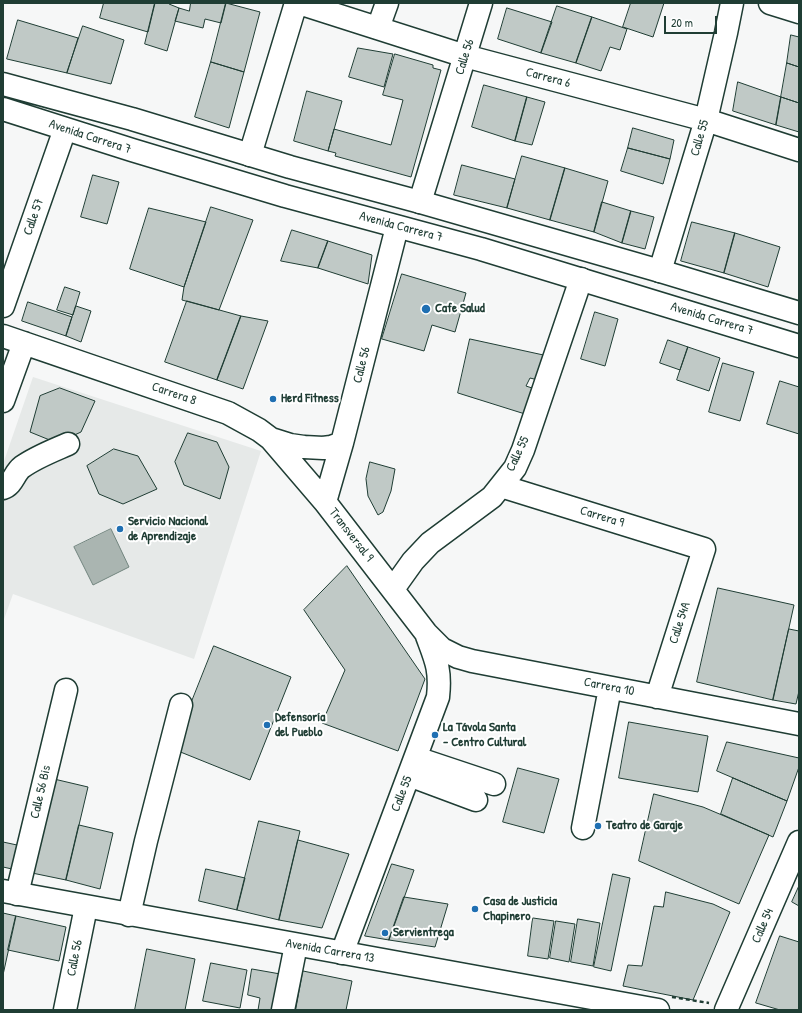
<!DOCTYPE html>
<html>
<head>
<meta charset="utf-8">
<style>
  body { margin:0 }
  #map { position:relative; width:802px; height:1013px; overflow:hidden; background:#f6f7f7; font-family:"Patrick Hand",sans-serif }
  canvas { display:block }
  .frame { position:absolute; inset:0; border:4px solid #1f3d34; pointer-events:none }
  .scale { position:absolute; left:664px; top:16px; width:53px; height:18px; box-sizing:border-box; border:2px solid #1f3d34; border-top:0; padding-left:5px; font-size:12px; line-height:14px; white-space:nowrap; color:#1f3d34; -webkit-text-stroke:3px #fff; paint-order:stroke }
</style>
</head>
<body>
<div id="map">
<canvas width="802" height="1013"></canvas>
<div class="frame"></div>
<div class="scale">20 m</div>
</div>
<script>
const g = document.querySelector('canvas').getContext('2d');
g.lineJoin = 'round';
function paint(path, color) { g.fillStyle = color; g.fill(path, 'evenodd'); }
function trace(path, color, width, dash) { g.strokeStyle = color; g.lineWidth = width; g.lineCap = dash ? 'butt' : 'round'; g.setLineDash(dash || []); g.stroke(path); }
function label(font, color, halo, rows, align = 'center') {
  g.font = font + ' "Patrick Hand",sans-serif'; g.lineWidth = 4; g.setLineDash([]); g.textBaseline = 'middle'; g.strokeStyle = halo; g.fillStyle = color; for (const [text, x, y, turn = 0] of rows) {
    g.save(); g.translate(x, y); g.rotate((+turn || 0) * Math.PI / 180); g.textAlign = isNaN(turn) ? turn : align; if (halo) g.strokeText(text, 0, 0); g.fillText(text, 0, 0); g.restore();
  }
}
paint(new Path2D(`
  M33,377L261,451L194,659L13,594L3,622V464Z`), '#e6e9e8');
const water = new Path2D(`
  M111,529L129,567L93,585L74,547Z`);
paint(water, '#aab5b1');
trace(water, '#72857f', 1);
const building = new Path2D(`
  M104,3H155L148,32L100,18Z
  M155,3H169V4L179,8L167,51L145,44Z
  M191,3H226L221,23L205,19L203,28L175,21L179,8L189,11Z
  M226,3L260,12L244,72L211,62Z
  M631,3H664L653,37L623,27Z
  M557,6L592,17L576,63L541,53Z
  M507,8L552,22L541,53L498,39Z
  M592,17L627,29L620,50L610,47L601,71L576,63Z
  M18,20L78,38L67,73L7,59Z
  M83,26L124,40L111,84L67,73Z
  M791,35L799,37V67L787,63Z
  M358,48L393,54L384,87L349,77Z
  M395,54L433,65V68L441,70L411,177L335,156L336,153L328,151L334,129L391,145L403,100L383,95Z
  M211,62L244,72L229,128L195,117Z
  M787,63L799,67V103L781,97Z
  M738,82L781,97L776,125L733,111Z
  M484,85L527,97L515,141L472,127Z
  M307,91L342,101L328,151L294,141Z
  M527,97L545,102L532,145L515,141Z
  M781,97L799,103V132L776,125Z
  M633,128L674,140L670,159L628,148Z
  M628,148L670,159L663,184L621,171Z
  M522,156L565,168L550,220L507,208Z
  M462,165L515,179L507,208L454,195Z
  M565,168L608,181L594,232L550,220Z
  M93,175L119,182L107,224L81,217Z
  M602,202L631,211L622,243L594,232Z
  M211,207L253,220L219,310L182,300L184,287Z
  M149,208L206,222L184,287L130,269Z
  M631,211L654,217L645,249L622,243Z
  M692,222L735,233L724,273L681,261Z
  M292,230L328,241L318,268L281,261Z
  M735,233L780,247L768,287L724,273Z
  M328,241L372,255L368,284L318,268Z
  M402,274L466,293L455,332L432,325L424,351L382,339Z
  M65,287L80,292L73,315L57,310Z
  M187,301L241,316L217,380L165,362Z
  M28,302L72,317L66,336L22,321Z
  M76,306L91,311L81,342L66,336Z
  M595,312L618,319L605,366L581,359Z
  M241,316L268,321L243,389L217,380Z
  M470,339L548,356L538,380L530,378L526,386L535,389L525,414L458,393Z
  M668,340L688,347L680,370L660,363Z
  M688,347L720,358L709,391L677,380Z
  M723,363L754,372L740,421L709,412Z
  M780,381L799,387V434L767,424Z
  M60,388L95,401L81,432L57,443L30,432L40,396Z
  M188,433L217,442L229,467L220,499L184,485L175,462Z
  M114,449L138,456L157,489L123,504L99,494L87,466Z
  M370,462L395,469L391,491L383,512L378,515L368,496L366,479Z
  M347,566L425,679L398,751L322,723L345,670L304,610Z
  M718,588L794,605L773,700L697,682Z
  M789,629L799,631V691L796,704L773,700Z
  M214,646L291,677L250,780L173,749Z
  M629,722L708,736L698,792L619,778Z
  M727,742L799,758V767L787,801L717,771Z
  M518,768L559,779L544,833L503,822Z
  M733,778L787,801L773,837L721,814Z
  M54,779L88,787L66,880L32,873Z
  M654,794L703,807L769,835L739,904L639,861Z
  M259,821L300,831L279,920L237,910Z
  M79,825L113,833L100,889L66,880Z
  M298,840L349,854L322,928L279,920Z
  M3,842L17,845L12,869L3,867Z
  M392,864L414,870L389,940L365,936Z
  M206,869L245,878L237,910L199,901Z
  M613,874L630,878L611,971L594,967Z
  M799,886V906L792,902Z
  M666,892L713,904L730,912L693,1000L623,986L628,965L642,966L654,906L663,907Z
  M404,897L448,904L435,947L389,940Z
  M3,913L16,916L3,975Z
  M16,916L66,927L59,961L8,950Z
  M533,918L554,921L548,959L528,956Z
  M578,919L600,923L593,966L571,962Z
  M556,921L575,924L569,962L550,958Z
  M780,936L799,942V1010H780L756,1003Z
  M147,949L195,959L185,1010H135Z
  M211,963L247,970L240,1008L203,1001Z
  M252,969L286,975L280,1010H258L260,998L248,995Z
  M303,971L352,981L346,1010H296Z`);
paint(building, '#c0c9c6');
trace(building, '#1f3d34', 1);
const minor = new Path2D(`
  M299,3L465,56L706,120L799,150
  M770,3L799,12
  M378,28L387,3
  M250,155L296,3
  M420,202L481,3
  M660,271L706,120L726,33L732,3
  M3,336L228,413L259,430L271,439L290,445L304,447L323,448L331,447L342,443
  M3,401L24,343
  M271,439L325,502L426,633L442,649L458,657L472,661L799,724
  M501,486L704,549L657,697
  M3,488C13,485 14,473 22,467C36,457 52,451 68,444
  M325,502L342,443L397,227
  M393,589L413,561L430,543L492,497L515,468L523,450L581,279
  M416,758L494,784
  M409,775L476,800
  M583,828L610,688
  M17,894L66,690
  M129,915L146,841L181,705
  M342,953L438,697C441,670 436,660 427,636
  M65,1010L86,907
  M283,1010L296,945
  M726,1010L799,842`);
const major = new Path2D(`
  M3,84L132,119L290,167L420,202L660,271L799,313
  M3,109L132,150L285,196L481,249L799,346
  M3,306L65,129
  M3,891L658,1010`);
trace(minor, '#1f3d34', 25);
trace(major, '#1f3d34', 25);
trace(new Path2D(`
  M672,997L709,1003`), '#1f3d34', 2.5, [4, 3]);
trace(minor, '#fff', 22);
trace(major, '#fff', 22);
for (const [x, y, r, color] of [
  [426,309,5,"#1f6fb2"],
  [273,399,4,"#1f6fb2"],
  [120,529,4,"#1f6fb2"],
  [267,725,4,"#1f6fb2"],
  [435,735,4,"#1f6fb2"],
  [598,826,4,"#1f6fb2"],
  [475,909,4,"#1f6fb2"],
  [385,933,4,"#1f6fb2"]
]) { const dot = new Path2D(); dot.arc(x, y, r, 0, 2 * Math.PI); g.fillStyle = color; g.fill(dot); trace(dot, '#fff', 1.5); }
label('13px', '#1f3d34', '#fff', [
  ["Calle 56",465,57,-73],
  ["Carrera 6",548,78,15],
  ["Avenida Carrera 7",90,137,18],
  ["Calle 55",700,138,-74],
  ["Calle 57",34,217,-71],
  ["Avenida Carrera 7",401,227,15],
  ["Avenida Carrera 7",712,319,17],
  ["Calle 56",362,365,-76],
  ["Carrera 8",174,394,19],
  ["Calle 55",518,454,-65],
  ["Carrera 9",602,517,17],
  ["Transversal 9",351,535,52],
  ["Calle 54A",680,623,-72],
  ["Carrera 10",609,687,11],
  ["Calle 56 Bis",41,792,-77],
  ["Calle 55",402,794,-69],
  ["Calle 54",763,926,-67],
  ["Avenida Carrera 13",330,951,10],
  ["Calle 56",75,958,-79]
]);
label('bold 13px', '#1f3d34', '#fff', [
  ["Cafe Salud",435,309],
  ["Herd Fitness",281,399],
  ["Servicio Nacional",128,522],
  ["de Aprendizaje",128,537],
  ["Defensoría",275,718],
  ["del Pueblo",275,733],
  ["La Távola Santa",443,728],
  ["- Centro Cultural",443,743],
  ["Teatro de Garaje",606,826],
  ["Casa de Justicia",483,902],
  ["Chapinero",483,917],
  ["Servientrega",393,933]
], 'left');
</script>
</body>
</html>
